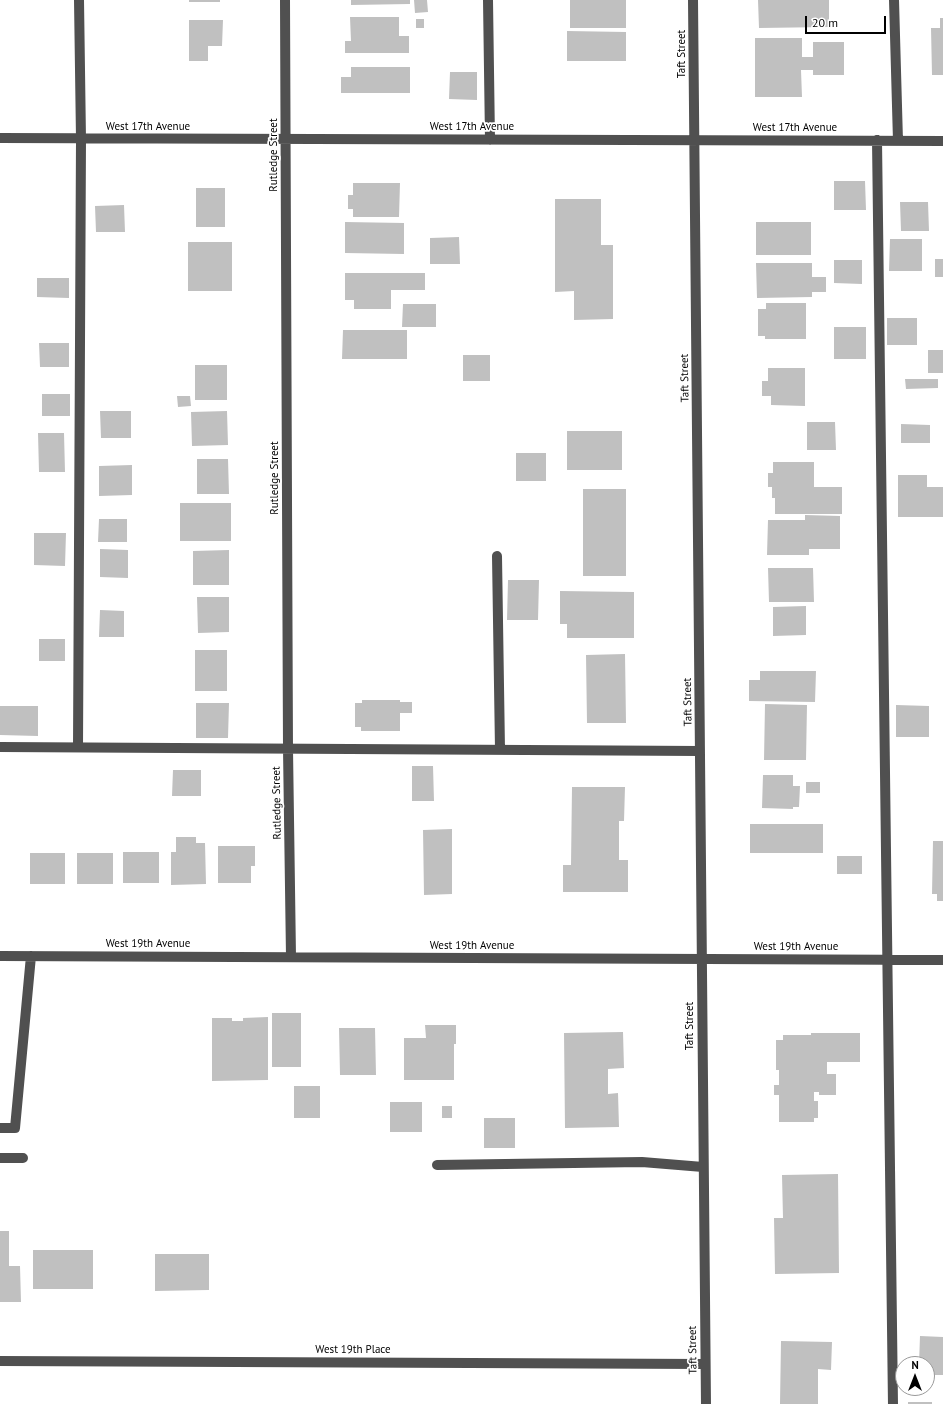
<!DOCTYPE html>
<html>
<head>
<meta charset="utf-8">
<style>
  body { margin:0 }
  #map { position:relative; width:943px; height:1404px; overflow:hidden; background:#fff; font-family:"PT Sans",sans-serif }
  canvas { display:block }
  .north { position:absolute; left:895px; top:1356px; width:40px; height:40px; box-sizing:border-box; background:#fff; border:1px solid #999; border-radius:50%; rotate:0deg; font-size:11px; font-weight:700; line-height:16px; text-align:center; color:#000 }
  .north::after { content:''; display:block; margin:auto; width:14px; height:18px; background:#000; clip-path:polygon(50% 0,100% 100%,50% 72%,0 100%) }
  .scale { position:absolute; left:805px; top:16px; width:81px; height:18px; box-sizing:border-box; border:2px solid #000; border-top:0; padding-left:5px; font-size:12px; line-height:14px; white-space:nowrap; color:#000; -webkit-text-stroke:3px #fff; paint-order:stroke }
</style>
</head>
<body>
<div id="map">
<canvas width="943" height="1404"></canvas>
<div class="north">N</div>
<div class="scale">20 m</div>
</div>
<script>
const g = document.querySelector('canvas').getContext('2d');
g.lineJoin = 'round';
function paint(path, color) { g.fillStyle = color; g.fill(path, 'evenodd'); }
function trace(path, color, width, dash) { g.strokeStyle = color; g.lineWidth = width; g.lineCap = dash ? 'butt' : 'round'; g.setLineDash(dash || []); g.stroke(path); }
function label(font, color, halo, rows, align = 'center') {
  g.font = font + ' "PT Sans",sans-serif'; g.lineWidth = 3.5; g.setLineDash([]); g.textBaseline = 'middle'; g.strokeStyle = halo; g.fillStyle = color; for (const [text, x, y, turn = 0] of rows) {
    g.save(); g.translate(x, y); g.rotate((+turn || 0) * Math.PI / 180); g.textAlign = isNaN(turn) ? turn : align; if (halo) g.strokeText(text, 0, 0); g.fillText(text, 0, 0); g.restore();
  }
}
paint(new Path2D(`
  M189,0H220V2H189Z
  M351,0H410V4L351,5Z
  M414,0H427L428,12L415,13Z
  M570,0H626V28H570Z
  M758,0H829V27L759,28Z
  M350,17H399V36H409V53H345V41H351Z
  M940,18H943V75H932L931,28H940Z
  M416,19H424V28H416Z
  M189,20H223L222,46H208V61H189Z
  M567,31L626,32V61H567Z
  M755,38H802V57H813V42H844V75H813V70H801L802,97H755Z
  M351,67H410V93H341V77H351Z
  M450,72H477V100L449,99Z
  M834,181H865L866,210H834Z
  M353,183H400L399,217H353V209H348V195H353Z
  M196,188H225V227H196Z
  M555,199H601V245H613V319L574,320V291L555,292Z
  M900,202H928L929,231H901Z
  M124,205L125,232H96L95,206Z
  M345,222L404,223V254L345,253Z
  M756,222H811V255H756Z
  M459,237L460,264H430V238Z
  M890,239H922V271H889Z
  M188,242H232V291H188Z
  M935,259H943V277H935Z
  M834,260H862V284L834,283Z
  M756,263H812V277H826V292H812V297L757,298Z
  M345,273H425V290H391V309H354V300H345Z
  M37,278H69V298L37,297Z
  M766,303H806V339H765V336H758V309H766Z
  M403,304H436V327H402Z
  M887,318H917V345H887Z
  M834,327H866V359H834Z
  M343,330H407V359H342Z
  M39,343H69V367H40Z
  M928,350H943V373H928Z
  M463,355H490V381H463Z
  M195,365H227V400H195Z
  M768,368H805V406L771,405V396H762V381H768Z
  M905,379H938V388L906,389Z
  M42,394H70V416H42Z
  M177,396H190L191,406L178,407Z
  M100,411H131V438H101Z
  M227,411L228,445L192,446L191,412Z
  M807,422H835L836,450H807Z
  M901,424L930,425V443H901Z
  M567,431H622V470H567Z
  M38,433H64L65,472H39Z
  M516,453H546V481H516Z
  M197,459H228L229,494H197Z
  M773,462H814V487H842V514H775V498H772V487H768V473H773Z
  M132,465V495L99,496V466Z
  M898,475H927V487H943V517H898Z
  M583,489H626V576H583Z
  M180,503H231V541H180Z
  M805,515L840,516V549H809V555H767L768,520H805Z
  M99,519H127V542H98Z
  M34,533H66L65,566L34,565Z
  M100,549L128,550V578L100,577Z
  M229,550V585H193V551Z
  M768,568H813L814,602H769Z
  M508,580H539L538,620H507Z
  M560,591L634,592V638H567V624H560Z
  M197,597H229V632L198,633Z
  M806,606V635L773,636V607Z
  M100,610L124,611V637H99Z
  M39,639H65V661H39Z
  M195,650H227V691H195Z
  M625,654L626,723H587L586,655Z
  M760,671H816L815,702L749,701V680H760Z
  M362,700H400V702H412V713H400V731H361V727H355V703H362Z
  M196,703H229L228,738H196Z
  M765,704L807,705L806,760H764Z
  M896,705L929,706V737H896Z
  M0,706H38V736L0,735Z
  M412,766H433L434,801H412Z
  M173,770H201V796H172Z
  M763,775H793V786H800L799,807H793V809L762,808Z
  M806,782H820V793H806Z
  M572,787H625L624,821H619V860H628V892H563V865H571Z
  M750,824H823V853H750Z
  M452,829V894L424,895L423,830Z
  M176,837H196V843H205L206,884L171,885V852H176Z
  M933,841H943V901H937V894H932Z
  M218,846H255V866H251V883H218Z
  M123,852H159V883H123Z
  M30,853H65V884H30Z
  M77,853H113V884H77Z
  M837,856H862V874H837Z
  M272,1013H301V1067H272Z
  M268,1017V1080L212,1081V1018H232V1021H243V1018Z
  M425,1025H456V1044H454V1080H404V1038H426Z
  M339,1028H375L376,1075H340Z
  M623,1032L624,1068L608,1069V1094L618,1093L619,1127L565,1128L564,1033Z
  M811,1033H860V1062H827V1074H836V1095H819V1092H814V1101H818V1118H814V1122H779V1095H774V1085H779V1070H776V1040H783V1035H811Z
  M294,1086H320V1118H294Z
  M390,1102H422V1132H390Z
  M442,1106H452V1118H442Z
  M484,1118H515V1148H484Z
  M838,1174L839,1273L775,1274L774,1218H783L782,1175Z
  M0,1231H9V1266H20L21,1302H0Z
  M33,1250H93V1289H33Z
  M155,1254H209V1290L155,1291Z
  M920,1336L943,1337V1375H927V1364H919Z
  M781,1341L832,1342L831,1370L818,1369V1404H780Z
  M908,1402H932V1404H908Z`), '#c0c0c0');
trace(new Path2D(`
  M285,0L288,749L291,957
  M488,0L490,140
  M693,0L706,1404
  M894,0L898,141
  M0,138L943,141
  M877,140L893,1404
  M497,556L500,750
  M0,747L700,751
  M78,747L81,139L79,0
  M0,956L943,960
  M0,1128H15L31,956
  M0,1158H23
  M437,1165L642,1162L703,1167
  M0,1361L705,1364`), '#505050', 10);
label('11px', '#000', '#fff', [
  ["Taft Street",682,54,-90],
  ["West 17th Avenue",148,127],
  ["West 17th Avenue",472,127],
  ["West 17th Avenue",795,128],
  ["Rutledge Street",274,155,-90],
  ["Taft Street",685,378,-91],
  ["Rutledge Street",275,478,-90],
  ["Taft Street",688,702,-91],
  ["Rutledge Street",277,803,-91],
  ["West 19th Avenue",148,944],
  ["West 19th Avenue",472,946],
  ["West 19th Avenue",796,947],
  ["Taft Street",690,1026,-90],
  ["West 19th Place",353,1350],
  ["Taft Street",693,1350,-91]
]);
</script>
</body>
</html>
